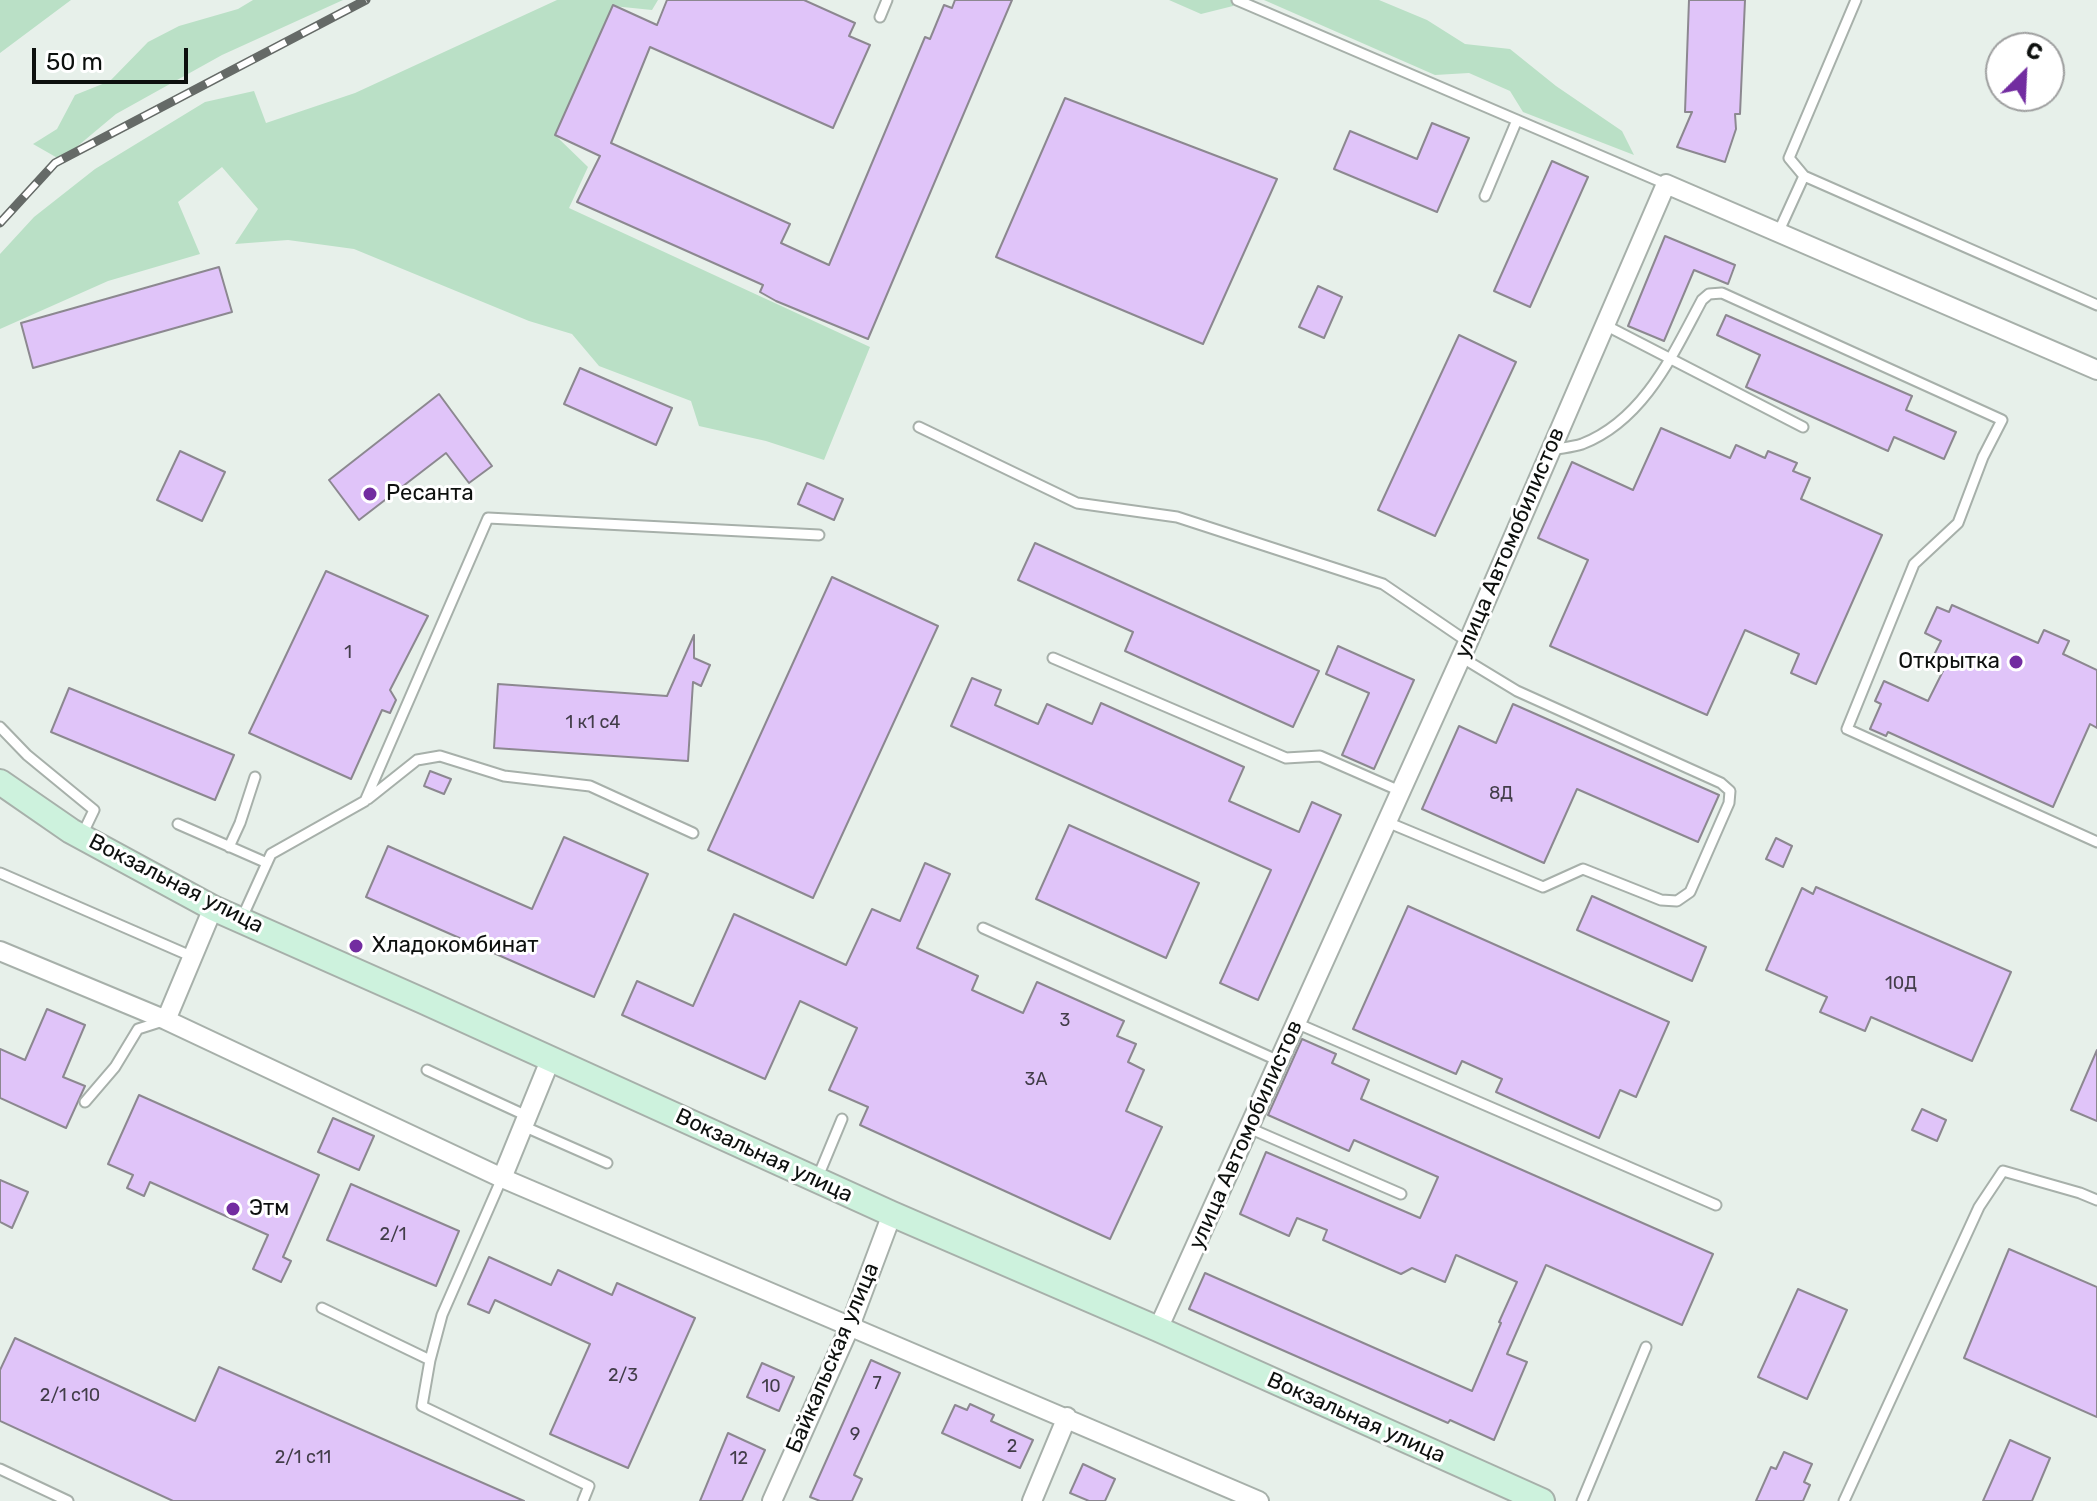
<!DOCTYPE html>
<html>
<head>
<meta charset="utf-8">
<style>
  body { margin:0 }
  #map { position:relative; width:2097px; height:1501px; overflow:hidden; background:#e7f0ea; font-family:Rubik,sans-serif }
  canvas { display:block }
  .north { position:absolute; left:1985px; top:32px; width:80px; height:80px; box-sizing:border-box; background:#fff; border:2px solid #9e9f9f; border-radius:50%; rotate:24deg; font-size:22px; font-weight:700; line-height:32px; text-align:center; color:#0d100e }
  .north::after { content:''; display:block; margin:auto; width:28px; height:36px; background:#722ca0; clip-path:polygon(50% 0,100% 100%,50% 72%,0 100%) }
  .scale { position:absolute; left:32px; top:48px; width:156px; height:36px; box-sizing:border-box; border:4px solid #0d100e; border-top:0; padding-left:10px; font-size:24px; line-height:28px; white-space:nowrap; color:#0d100e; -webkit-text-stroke:6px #fff; paint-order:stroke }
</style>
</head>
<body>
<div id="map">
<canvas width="2097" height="1501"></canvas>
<div class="north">С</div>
<div class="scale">50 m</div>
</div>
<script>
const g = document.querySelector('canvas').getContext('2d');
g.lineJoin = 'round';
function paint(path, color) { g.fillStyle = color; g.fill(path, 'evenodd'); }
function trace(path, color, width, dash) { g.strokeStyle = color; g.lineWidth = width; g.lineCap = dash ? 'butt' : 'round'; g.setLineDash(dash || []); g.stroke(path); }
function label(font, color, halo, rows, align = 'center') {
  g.font = font + ' Rubik,sans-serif'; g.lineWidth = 6; g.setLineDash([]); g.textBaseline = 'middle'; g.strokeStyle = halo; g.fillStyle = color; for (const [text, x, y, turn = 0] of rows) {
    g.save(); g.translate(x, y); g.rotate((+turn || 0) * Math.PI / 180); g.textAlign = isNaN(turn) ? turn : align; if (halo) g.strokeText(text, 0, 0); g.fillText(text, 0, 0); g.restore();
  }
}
paint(new Path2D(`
  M0,0H71L0,53Z
  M253,0H343L222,55L116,114L61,160L33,144L57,129L75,95L110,81L148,42L179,26L238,9Z
  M557,0H658L652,10L613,6L555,135L588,167L569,208L870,347L824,460L766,441L699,426L691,401L599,366L572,334L529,321L354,249L288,240L235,244L258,209L222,167L178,202L200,254L108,281L0,329V254L34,217L95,169L205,102L254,91L266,123L355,93Z
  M1169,0H1236L1233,6L1201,14Z
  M1264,0H1379L1427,20L1465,44L1510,49L1556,86L1622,131L1634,155L1523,112L1510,91L1469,73L1435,75Z`), '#bae0c6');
const building = new Path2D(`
  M667,0H804L855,23L849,36L870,45L833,128L650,47L611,143L790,224L781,243L829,265L925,37L930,39L944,5L952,8L955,0H1012L868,339L776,301L760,292L763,285L577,202L600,156L555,135L613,5L657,25Z
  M1689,0H1745L1740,114H1735L1736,129L1725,162L1677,147L1692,112H1685Z
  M1065,98L1277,179L1203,344L996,257Z
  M1432,123L1469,138L1437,212L1334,169L1350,131L1417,159Z
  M1552,161L1588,177L1530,307L1494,291Z
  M1665,236L1735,265L1728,284L1694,270L1664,341L1628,326Z
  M219,267L232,312L33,368L21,323Z
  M1318,286L1342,297L1324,338L1299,327Z
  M1726,315L1912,396L1906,410L1956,432L1944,459L1894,437L1888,451L1746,387L1760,355L1717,335Z
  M1459,335L1516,362L1435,536L1378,510Z
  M580,368L672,408L656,445L564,404Z
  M439,394L492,466L469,483L446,453L359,520L329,480Z
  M1661,428L1730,458L1736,445L1765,458L1768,451L1797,463L1793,471L1810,478L1801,499L1882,535L1816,684L1791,673L1799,654L1745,630L1707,715L1550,646L1588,560L1538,538L1572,462L1633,490Z
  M180,451L225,472L202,521L157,500Z
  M807,483L843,499L834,520L798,504Z
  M1035,543L1319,671L1293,727L1125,651L1133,632L1018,580Z
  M326,571L428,616L390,690L396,700L390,713L382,710L351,779L249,733Z
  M832,577L938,626L813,898L708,850Z
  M1952,605L2038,643L2044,630L2069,641L2063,654L2097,670V728L2090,724L2053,807L1888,732L1886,736L1870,729L1881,704L1875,701L1884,681L1928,701L1948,661L1934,655L1941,641L1925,633L1937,607L1949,612Z
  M694,635V658L710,665L701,686L693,682L688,761L494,748L498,684L667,696Z
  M1338,646L1414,680L1374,769L1342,755L1369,693L1326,674Z
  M972,678L1001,690L995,705L1038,724L1047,704L1092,724L1101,703L1244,767L1229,801L1299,832L1312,802L1341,815L1258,1000L1220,983L1271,870L951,726Z
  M69,688L234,755L215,800L51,732Z
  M1513,704L1719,795L1698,842L1577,789L1544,863L1422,809L1459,726L1496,743Z
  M430,771L451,779L444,794L424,786Z
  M1069,825L1199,883L1166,958L1036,899Z
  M564,837L648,874L594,997L366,897L388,846L532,909Z
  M1776,838L1792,846L1783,867L1766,859Z
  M925,863L950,874L917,948L978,976L972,990L1023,1013L1037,982L1124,1021L1117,1036L1136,1044L1128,1062L1144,1070L1126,1111L1162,1127L1110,1239L860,1125L868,1107L829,1090L857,1028L800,1001L765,1079L622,1015L637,981L693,1006L734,914L846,965L872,909L900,921Z
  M1816,887L2011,972L1972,1061L1871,1017L1865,1031L1820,1012L1827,997L1766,970L1802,888L1813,894Z
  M1592,896L1706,947L1692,981L1577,930Z
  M1408,906L1669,1022L1636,1097L1620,1090L1599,1138L1496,1092L1502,1079L1462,1061L1456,1074L1353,1029Z
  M47,1009L85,1025L63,1077L85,1086L66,1128L0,1098V1049L25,1060Z
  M1302,1039L1336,1054L1332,1063L1369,1080L1361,1099L1713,1254L1682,1325L1546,1265L1507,1354L1527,1362L1494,1440L1450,1420L1448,1423L1189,1309L1205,1273L1472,1391L1501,1323L1499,1322L1517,1282L1456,1255L1445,1282L1412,1268L1401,1274L1323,1240L1327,1230L1297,1218L1289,1236L1240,1214L1266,1152L1420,1218L1438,1177L1354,1140L1349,1151L1268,1115Z
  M2097,1050V1121L2071,1110Z
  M139,1095L319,1175L283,1257L291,1261L281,1282L253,1269L268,1235L150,1182L144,1196L127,1188L133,1175L108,1164Z
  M1922,1109L1946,1120L1937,1141L1912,1130Z
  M333,1118L374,1136L359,1170L318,1152Z
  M0,1180L28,1192L12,1228L0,1222Z
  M351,1184L459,1231L436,1286L327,1240Z
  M2009,1249L2097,1287V1417L1964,1358Z
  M489,1257L551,1285L558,1270L612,1295L617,1283L695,1318L628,1468L550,1434L590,1344L495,1300L489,1313L468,1304Z
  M1798,1289L1847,1310L1807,1399L1758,1377Z
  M15,1338L195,1421L219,1367L524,1501H173L0,1421V1370Z
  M871,1360L900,1373L854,1475L862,1479L852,1501H820L810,1497Z
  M762,1363L794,1377L779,1411L747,1397Z
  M970,1404L994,1415L991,1421L1033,1440L1020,1468L942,1433L955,1405L967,1410Z
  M728,1433L765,1450L742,1501H700Z
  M2010,1440L2050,1458L2032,1501H1983Z
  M1784,1452L1812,1464L1804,1482L1810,1485L1803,1501H1756L1771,1467L1776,1469Z
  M1083,1464L1115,1479L1105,1501H1089L1070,1493Z`);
paint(building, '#e0c4f9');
trace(building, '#8c8890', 2);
const service = new Path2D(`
  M1237,0L1666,184
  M1856,0L1789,158L1804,176L2097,305
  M880,17L887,0
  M1485,196L1517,120
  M1778,233L1804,176
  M1605,325L1803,427
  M919,427L1077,503L1177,517L1383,584L1468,642
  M1552,450C1561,448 1573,447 1582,444C1644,420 1673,354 1702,300L1709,294L1722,293L2002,420L1983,457L1958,523L1914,564L1847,729L2097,842
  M1053,658L1286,758L1320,756L1400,791
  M0,727L27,755L94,810L82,835
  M368,799L417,760L440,756L504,776L590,786L693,833
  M1387,822L1543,887L1583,869L1661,900L1677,901L1690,892L1729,803L1730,791L1721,783L1517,691L1461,657
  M178,824L267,863
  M229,847L240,823L255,777
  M0,873L193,957
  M241,920L271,854L365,801L488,518L819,535
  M983,928L1279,1061
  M1296,1023L1716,1205
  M427,1070L527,1116
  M85,1102L115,1067L138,1029L163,1021
  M523,1126L607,1163
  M1249,1128L1401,1194
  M502,1178L442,1315L430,1360L422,1406L589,1486L583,1501
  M817,1179L842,1119
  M322,1308L430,1360
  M0,1469L68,1501
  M1582,1501L1646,1347
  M1844,1501L1979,1207L2003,1171L2080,1193L2097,1200`);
const minor = new Path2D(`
  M0,951L166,1020L502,1178L1259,1501
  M166,1020L213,908
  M502,1178L551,1058
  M1158,1329L1468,642L1666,184L2097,370
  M772,1501L850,1326L892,1214
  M1032,1501L1067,1417`);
const secondary = new Path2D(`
  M0,782L71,831L213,908L423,1001L892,1214L1158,1329L1542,1501`);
trace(service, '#a7b0aa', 13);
trace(minor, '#a7b0aa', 22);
trace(secondary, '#a7b0aa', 28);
trace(service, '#fff', 9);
trace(minor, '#fff', 18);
trace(secondary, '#cdf2dd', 24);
const rail = new Path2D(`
  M0,223L55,163L366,0`);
trace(rail, '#656a67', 9);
trace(rail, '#fff', 6, [18]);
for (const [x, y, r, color] of [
  [370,494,8,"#722ca0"],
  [2016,662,8,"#722ca0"],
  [356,946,8,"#722ca0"],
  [233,1209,8,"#722ca0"]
]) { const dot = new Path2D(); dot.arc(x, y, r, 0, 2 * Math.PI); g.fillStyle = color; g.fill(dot); trace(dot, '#fff', 3); }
label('18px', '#423d49', null, [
  ["1",348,653],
  ["1 к1 с4",593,723],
  ["8Д",1501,794],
  ["10Д",1901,984],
  ["3",1065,1021],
  ["3А",1036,1080],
  ["2/1",393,1235],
  ["2/3",623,1376],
  ["7",877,1384],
  ["10",771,1387],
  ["2/1 с10",70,1396],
  ["9",855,1435],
  ["2",1012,1447],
  ["2/1 с11",303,1458],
  ["12",739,1459]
]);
label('22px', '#0d100e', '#fff', [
  ["Ресанта",386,494],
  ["Открытка",2000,662,"right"],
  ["Хладокомбинат",372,946],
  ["Этм",249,1209]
], 'left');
label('22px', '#0d100e', '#fff', [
  ["улица Автомобилистов",1510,543,-67],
  ["Вокзальная улица",176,884,27],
  ["улица Автомобилистов",1246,1135,-66],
  ["Вокзальная улица",764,1156,25],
  ["Байкальская улица",833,1358,-67],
  ["Вокзальная улица",1356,1418,24]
]);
</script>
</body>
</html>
